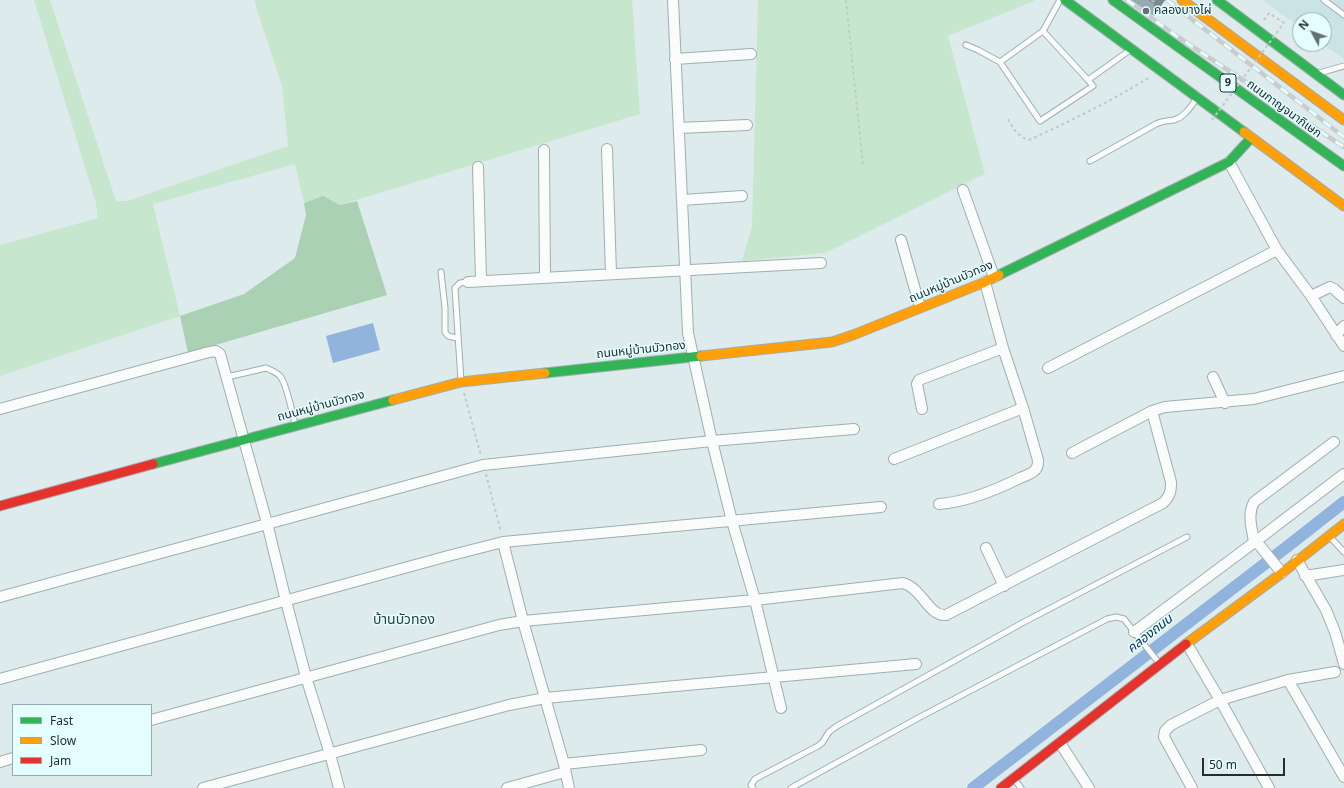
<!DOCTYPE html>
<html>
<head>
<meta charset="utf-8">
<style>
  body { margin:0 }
  #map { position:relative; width:1344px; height:788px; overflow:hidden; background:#ddebec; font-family:"Noto Sans",sans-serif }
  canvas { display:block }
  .legend { position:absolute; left:12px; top:704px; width:140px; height:72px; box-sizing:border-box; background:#e4feff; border:1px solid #98abac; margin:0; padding:5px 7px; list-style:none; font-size:12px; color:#252e2f }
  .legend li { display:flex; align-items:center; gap:8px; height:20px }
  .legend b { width:20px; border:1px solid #98abac }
  .north { position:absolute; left:1292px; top:12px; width:40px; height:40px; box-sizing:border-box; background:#e4feff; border:1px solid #98abac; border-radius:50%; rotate:311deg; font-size:11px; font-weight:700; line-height:16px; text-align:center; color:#252e2f }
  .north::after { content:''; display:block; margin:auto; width:14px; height:18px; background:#657071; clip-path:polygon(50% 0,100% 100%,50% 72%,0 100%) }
  .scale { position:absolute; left:1202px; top:758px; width:83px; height:18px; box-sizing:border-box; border:2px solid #252e2f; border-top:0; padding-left:5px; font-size:12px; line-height:14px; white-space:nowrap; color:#252e2f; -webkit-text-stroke:3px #e4feff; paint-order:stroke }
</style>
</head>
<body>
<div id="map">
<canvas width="1344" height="788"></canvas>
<ul class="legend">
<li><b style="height:5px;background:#30b455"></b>Fast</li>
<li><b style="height:5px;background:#ff9f0a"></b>Slow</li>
<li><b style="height:5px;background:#e5322d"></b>Jam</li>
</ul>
<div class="north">N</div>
<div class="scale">50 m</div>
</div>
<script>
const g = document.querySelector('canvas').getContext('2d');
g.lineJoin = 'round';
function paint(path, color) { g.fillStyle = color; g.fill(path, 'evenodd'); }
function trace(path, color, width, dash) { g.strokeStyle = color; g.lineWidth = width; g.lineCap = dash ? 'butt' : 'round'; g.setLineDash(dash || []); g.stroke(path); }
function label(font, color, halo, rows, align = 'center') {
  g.font = font + ' "Noto Sans","Noto Sans Thai",sans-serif'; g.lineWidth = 3; g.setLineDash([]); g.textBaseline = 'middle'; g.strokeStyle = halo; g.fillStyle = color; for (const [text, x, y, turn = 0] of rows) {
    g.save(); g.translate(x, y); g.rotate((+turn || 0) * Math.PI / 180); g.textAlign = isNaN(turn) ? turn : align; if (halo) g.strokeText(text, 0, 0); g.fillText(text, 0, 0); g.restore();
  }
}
paint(new Path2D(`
  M1262,0H1344V59L1323,44L1324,20H1300V27Z`), '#cae3e5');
paint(new Path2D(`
  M34,0H50L116,201H127L288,146L282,86L254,0H632L640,114L340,205L323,196L304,203L295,164L153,204L180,316L0,376V245L98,218L96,203Z
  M758,0H1033L1034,1L948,36L985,174L825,253L742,261L752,226Z`), '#c6e7ce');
paint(new Path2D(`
  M323,196L340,205L357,201L387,295L188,353L180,316L244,294L295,258L306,215L304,203Z`), '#aad1b3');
paint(new Path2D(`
  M373,323L380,350L333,363L326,336Z`), '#90b4dd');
trace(new Path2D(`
  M973,788L1288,546L1344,502`), '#90b4dd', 12);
const lane = new Path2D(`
  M1060,0L1043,31L1088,80L1130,50
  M1324,0L1344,15
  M1043,31L1000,62L1040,121L1093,86L1088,80
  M966,45L978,50L1000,62
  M1319,73L1344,66
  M1090,161L1156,124C1162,121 1167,121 1174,120C1185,117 1191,106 1197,98
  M441,272L445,308V332L448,336L457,338
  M227,377L266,368C271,370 276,372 280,376C287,384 292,413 295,424
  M461,381L455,288L460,283L468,282
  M1330,537L1344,552
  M1014,779L1021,788
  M753,788L751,785L755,779L818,746L822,743L829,732L837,726L1024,622L1187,537
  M791,788L920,717L1107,619L1116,617L1124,619L1159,663`);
const street = new Path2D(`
  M673,0L688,333L712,441L732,521L755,600L781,708
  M675,59L751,54
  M679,128L747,125
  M607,149L611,274
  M544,150L545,277
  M1229,162L1277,250L1311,296L1344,346
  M478,167L481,280
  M963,190L994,277
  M682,200L742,196
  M901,240L920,307
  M468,282L821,263
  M1311,296L1330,287L1334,289L1344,298
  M1336,335L1344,326
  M1048,368L1277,250
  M1213,377L1225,403
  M0,409L209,352L216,351L220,354L267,523L286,601L306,677L330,754L339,788
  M922,409L917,384L919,380L1003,348
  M1072,453L1152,411L1165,407L1254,399L1344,376
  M894,459L1023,408L1003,348L985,282
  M939,504C966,502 996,490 1020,478C1025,476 1031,474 1034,471C1038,468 1038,464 1038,460L1023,408
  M1256,541L1344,474
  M503,542L523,621L564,764L569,788
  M1254,542C1252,528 1247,515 1254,502L1334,442
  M986,548L1004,586
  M1297,560L1326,610L1335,632L1344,664
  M1305,576L1344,570
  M0,597L483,465L712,441L854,429
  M1134,632L1256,541L1282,573
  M1187,644L1220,700L1269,788
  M0,679L448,556L503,542L881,507
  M1288,680L1344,777
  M151,720L499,625L523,621L755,600L903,583C922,588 929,617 946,615L1163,503C1170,496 1171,492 1171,482L1152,411
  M1060,743L1089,788
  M0,762L13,758
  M564,764L701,750
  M203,788L509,705L545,698L916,664
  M507,788L565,772
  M1192,788L1164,737L1165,731L1171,725L1220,700L1288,680L1335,672`);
const fast = new Path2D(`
  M1065,0L1244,132
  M1113,0L1344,166
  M1217,0L1344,95
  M999,275L1229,162L1251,138
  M545,373L701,356
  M153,464L393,400`);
const slow = new Path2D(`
  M1182,0L1344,120
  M1244,132L1344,206
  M701,356L832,342L853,335L985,282L999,275
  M393,400L461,382L545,373
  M1186,644L1282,573L1344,524`);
const jam = new Path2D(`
  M0,506L153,464
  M1001,788L1186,644`);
trace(lane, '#a2adad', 7);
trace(street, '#a2adad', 12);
trace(fast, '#a2adad', 11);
trace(slow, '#a2adad', 11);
trace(jam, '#a2adad', 11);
trace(new Path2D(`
  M846,0L863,165
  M1264,20L1269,13L1284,23
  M1008,119C1013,128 1018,137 1029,140C1071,121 1111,101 1150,77
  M464,393L481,456
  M486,474L501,532`), '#c3c9c9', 2, [3, 3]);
trace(lane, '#fafcfc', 5);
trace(street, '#fafcfc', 10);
trace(fast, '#30b455', 9);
trace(slow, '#ff9f0a', 9);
trace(jam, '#e5322d', 9);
const rail = new Path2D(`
  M1127,0L1175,35L1344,147
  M1167,0L1344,137`);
trace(rail, '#c8cccc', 4.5);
trace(rail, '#e4feff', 3, [9]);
trace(new Path2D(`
  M1212,120L1284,23`), '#c3c9c9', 2, [3, 3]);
paint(new Path2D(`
  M1131,0H1165L1154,16Z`), '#96aab1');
paint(new Path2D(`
  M1156,0H1165L1154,16V3Z`), '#7a8b90');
const building = new Path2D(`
  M1149,0H1156L1154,3Z`);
paint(building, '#afc6ce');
trace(building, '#7a8b90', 1);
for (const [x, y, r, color] of [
  [1146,11,4,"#657071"]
]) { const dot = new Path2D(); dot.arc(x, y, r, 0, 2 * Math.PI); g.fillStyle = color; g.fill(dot); trace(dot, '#e4feff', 1.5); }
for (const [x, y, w] of [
  [1228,83,16]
]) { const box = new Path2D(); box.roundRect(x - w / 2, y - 9, w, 18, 3); g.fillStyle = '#e4feff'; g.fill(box); trace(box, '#252e2f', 1); }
label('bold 11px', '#252e2f', null, [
  ["9",1228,83]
]);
label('12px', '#252e2f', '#e4feff', [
  ["คลองบางไผ่",1154,11]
], 'left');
label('12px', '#252e2f', '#e4feff', [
  ["ถนนกาญจนาภิเษก",1284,109,36],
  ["ถนนหมู่บ้านบัวทอง",951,282,-23],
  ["ถนนหมู่บ้านบัวทอง",641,350,-6],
  ["ถนนหมู่บ้านบัวทอง",321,406,-15]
]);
label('italic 13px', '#0d2c51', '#e4feff', [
  ["คลองถนน",1150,634,-38]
]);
label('14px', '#2b4041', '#e4feff', [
  ["บ้านบัวทอง",404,620]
]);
</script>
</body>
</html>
